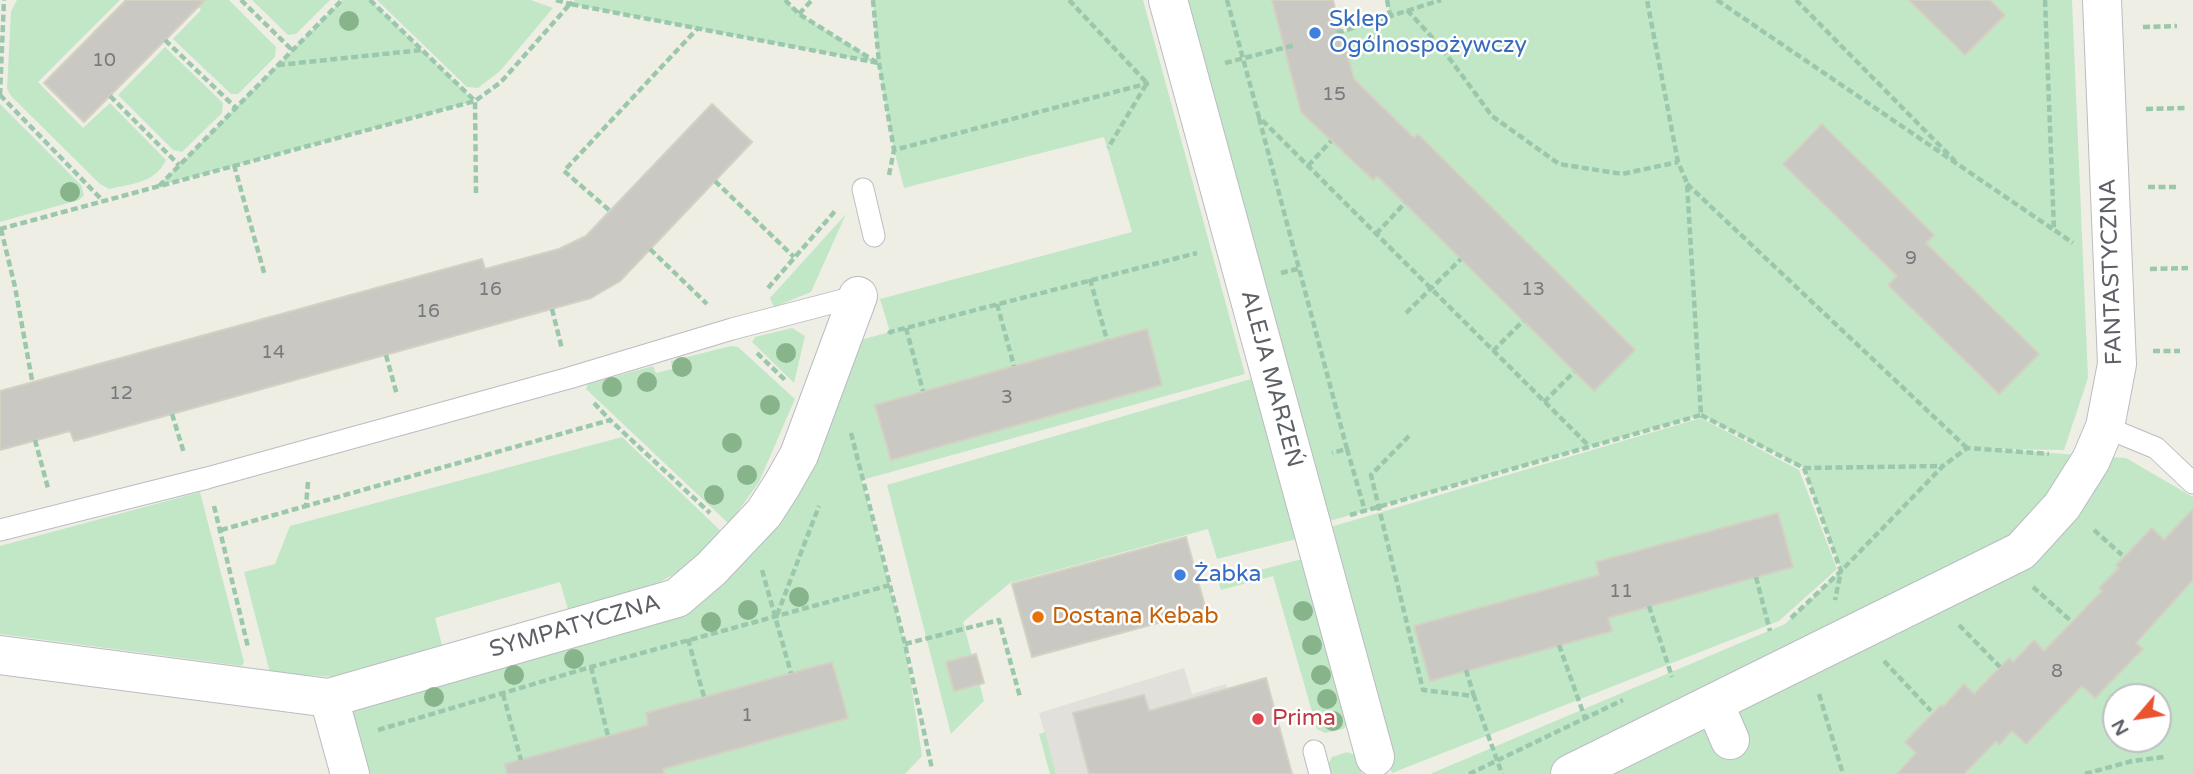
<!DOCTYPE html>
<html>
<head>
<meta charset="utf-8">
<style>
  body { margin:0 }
  #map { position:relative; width:2193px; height:774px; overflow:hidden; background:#efeee5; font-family:"Varela Round",sans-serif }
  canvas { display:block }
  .north { position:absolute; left:2102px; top:683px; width:70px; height:70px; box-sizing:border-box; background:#fff; border:2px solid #bebfc2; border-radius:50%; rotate:241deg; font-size:19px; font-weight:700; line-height:28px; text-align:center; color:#5d6066 }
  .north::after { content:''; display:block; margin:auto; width:24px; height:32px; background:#ea5330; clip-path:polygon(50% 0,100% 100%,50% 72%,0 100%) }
</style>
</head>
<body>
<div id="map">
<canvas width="2193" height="774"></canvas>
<div class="north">N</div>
</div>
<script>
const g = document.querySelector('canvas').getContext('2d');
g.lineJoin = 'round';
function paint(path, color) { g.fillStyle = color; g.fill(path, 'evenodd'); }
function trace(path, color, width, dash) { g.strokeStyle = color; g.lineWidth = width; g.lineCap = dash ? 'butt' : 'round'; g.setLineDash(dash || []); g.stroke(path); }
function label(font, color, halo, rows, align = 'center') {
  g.font = font + ' "Varela Round",sans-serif'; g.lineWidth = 5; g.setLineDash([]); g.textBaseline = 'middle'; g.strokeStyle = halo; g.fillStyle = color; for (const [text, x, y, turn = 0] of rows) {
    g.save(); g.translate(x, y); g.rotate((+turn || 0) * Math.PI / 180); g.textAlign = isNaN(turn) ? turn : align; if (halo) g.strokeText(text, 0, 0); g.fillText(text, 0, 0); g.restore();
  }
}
paint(new Path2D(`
  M1184,668L1192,694L1226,684L1250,774H1056L1039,713Z`), '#e1e0da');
paint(new Path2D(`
  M17,0H120L38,82L83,128L110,103L166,160C154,184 133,183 109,189L100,184L11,96L7,89L11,11Z
  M192,0H229L276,47L275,57L238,94H231L173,39L201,10Z
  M252,0H330L296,34L288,35Z
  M342,0H370L475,101L158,186Z
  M377,0H531L553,8L500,71L478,88L467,87Z
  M575,0H785L799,14L878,63L873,0H1143L1245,374L862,480L905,644L922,756L905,774H350L329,698L677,598L739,539L841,345L890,332L880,299L1132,232L1104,137L904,188L894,150L878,63L570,4Z
  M1168,0H1272L1285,48L1350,30L1390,15L1387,0H2072L2088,378L2064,450L1990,449L2126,458L2193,497V774H1430L1785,624L1841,570L1804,468L1701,415L1312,526ZM2116,697H2158V739H2116Z
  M165,47L223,103L222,113L182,152L173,150L118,95Z
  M0,104L81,185L84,195L79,200L0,222Z
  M846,214L811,292L774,307L770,298Z
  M792,328L805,336L794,383L752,342L755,337Z
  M731,346L738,347L795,399L759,482L729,524L586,389L588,384L653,366L656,373L672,369L671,361Z
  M1251,379L1297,539L1217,559L1208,529L1010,583L963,622L984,701L951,734L887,485Z
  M1701,418L1799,470L1837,569L1779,621L1392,773L1317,531Z
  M622,437L722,532C683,583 627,596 569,613L560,582L435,618L443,649L353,678L270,673L244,572L275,564L290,526Z
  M200,492L244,662L242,666L0,634V546Z
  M1302,559L1349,723L1343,729L1325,733L1317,729L1273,576L1221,590L1218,581Z
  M1045,732L1056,774H1050L1039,734Z
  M1347,752L1358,756L1362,774H1329L1327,766L1332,757Z`), '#c2e7c6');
const building = new Path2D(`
  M126,0H205L84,122L44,83Z
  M1272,0H1333L1354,79L1414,138L1418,134L1635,350L1594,391L1377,176L1373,180L1301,112Z
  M1909,0H1990L2005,15L1965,55Z
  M712,104L752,142L620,281L591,298L74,441L70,431L0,450V391L482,259L485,269L559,249L586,236Z
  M1822,124L1934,235L1926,243L2039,354L1999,394L1888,285L1897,276L1783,164Z
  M1147,329L1162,385L891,460L875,405Z
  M2193,509V580L2136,643L2143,649L2095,698L2082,686L2026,744L2012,731L1999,745L1996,741L1964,774H1897L1916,753L1905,742L1941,705L1943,707L1964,684L1974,694L2009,658L2013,662L2034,640L2044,651L2102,591L2099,588L2119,568L2116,565L2152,528L2164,540Z
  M1778,513L1793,567L1608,618L1612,631L1430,681L1414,626L1599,575L1596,562Z
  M1186,537L1206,610L1032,657L1012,584Z
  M976,654L984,683L954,691L946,662Z
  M832,662L848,718L663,769L664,774H507L505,764L648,725L646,713Z
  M1266,678L1292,774H1089L1073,713L1144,695L1149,711Z`);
paint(building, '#cac8c2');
trace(building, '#d4d1c3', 2);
const lane = new Path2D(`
  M863,189L874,236
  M2105,427L2156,448L2193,483
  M0,530L207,478L569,378L732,329L858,296
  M1314,751L1320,774`);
const street = new Path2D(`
  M1168,0L1375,757
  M0,655L329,698L677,598L711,569L764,513L782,485L799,455L858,296
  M329,698L350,774
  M1714,703L1730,740
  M1570,774L2021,551L2062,506L2091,460L2105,427L2117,364L2102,0`);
trace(lane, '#babcc1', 23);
trace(street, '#babcc1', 40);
trace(new Path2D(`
  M241,0L293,51
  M370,0L475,101L476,193
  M556,0L570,4L575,0
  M785,0L799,14L876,62
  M873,0L879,63L894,150
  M1069,0L1147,83L1108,148
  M1227,0L1259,117L1588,445
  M1387,0L1390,15
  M1717,0L2054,230
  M1796,0L1955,161
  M2045,0L2054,230L2073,243
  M1407,10L1441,47L1492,116L1559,164L1622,174L1678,162
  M799,14L812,0
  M2143,27L2177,26
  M1337,33L1441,0
  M165,40L236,108
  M1225,63L1295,45
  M278,65L422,50
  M0,95L103,201
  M0,95L4,0
  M110,96L179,165
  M2146,109L2187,108
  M1259,118L1347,449L1332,453
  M234,165L265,276
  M1308,166L1331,141
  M889,175L894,150L1149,83
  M715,181L794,257
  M1687,184L1967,448
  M159,186L342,0
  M2148,187H2178
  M609,210L564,171L697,29
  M0,229L475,101L501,82L570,4L879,63
  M1,229L15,287L32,380
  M1376,234L1405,203
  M650,249L707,304
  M2150,269L2188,268
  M1281,273L1301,268
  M1090,279L1107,340
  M768,288L836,210
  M997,304L1014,366
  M552,309L562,349
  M1406,313L1461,259
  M906,328L923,391
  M889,334L890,332L1197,253
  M1493,351L1523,321
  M2153,351H2180
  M757,353L786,381
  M386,355L397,395
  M1544,402L1574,372
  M594,403L610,420
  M172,414L184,453
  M1701,415L1804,468L1841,571L1835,600
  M851,433L905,644L932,769
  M1409,436L1371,475L1423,690L1474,696L1502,774
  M35,440L48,488
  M1347,449L1365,511
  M1804,468L1943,466
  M308,482L306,506L610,420L710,513
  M214,506L248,647
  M1350,515L1701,415L1687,183L1678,162L1647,0
  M221,530L306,506
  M2094,530L2122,555
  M762,570L791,673
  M1756,577L1770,631
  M2033,587L2071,621
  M1649,606L1672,677
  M777,615L819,506
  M1791,618L1841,571L1943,466L1967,448L2049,454
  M1959,625L2000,667
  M688,639L704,697
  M905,644L999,620L1020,697
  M1559,645L1585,718
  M1884,661L1931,711
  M591,667L608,736
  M1466,670L1474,696
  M503,694L521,760
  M1819,694L1843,774
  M378,730L591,667L890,585
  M1469,774L1623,700
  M2085,774L2132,761L2164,757`), '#9bc8ad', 4.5, [7, 3.5]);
trace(lane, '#fff', 21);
trace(street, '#fff', 38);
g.fillStyle = '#88b48b';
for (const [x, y] of [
  [349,21],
  [70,192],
  [786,353],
  [682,367],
  [647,382],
  [612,387],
  [770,405],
  [732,443],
  [747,475],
  [714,495],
  [799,597],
  [748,610],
  [1303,611],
  [711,622],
  [1312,645],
  [574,659],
  [514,675],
  [1321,675],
  [434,697],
  [1327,699],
  [1333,721]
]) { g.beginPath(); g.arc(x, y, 10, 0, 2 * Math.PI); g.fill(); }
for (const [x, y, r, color] of [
  [1315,33,7,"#3f7fe0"],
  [1180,575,7,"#3f7fe0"],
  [1038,617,7,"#e8710a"],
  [1258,719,7,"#e0444e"]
]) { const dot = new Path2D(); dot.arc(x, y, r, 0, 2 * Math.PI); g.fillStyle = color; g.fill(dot); trace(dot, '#fff', 2.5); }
label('19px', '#787a7d', null, [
  ["10",104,61],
  ["15",1334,95],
  ["9",1911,259],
  ["16",490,290],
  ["13",1533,290],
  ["16",428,312],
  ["14",273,353],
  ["12",121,394],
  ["3",1007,398],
  ["11",1621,592],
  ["8",2057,672],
  ["1",747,716]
]);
label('23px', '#366cbe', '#fff', [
  ["Sklep",1329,20],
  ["Ogólnospożywczy",1329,46],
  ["Żabka",1194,575]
], 'left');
label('23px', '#5d6066', '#fff', [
  ["FANTASTYCZNA",2112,272,-92],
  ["ALEJA MARZEŃ",1271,379,75],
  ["SYMPATYCZNA",575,627,-16]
]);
label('23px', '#c56008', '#fff', [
  ["Dostana Kebab",1052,617]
], 'left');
label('23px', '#be3a42', '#fff', [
  ["Prima",1272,719]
], 'left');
</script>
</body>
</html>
